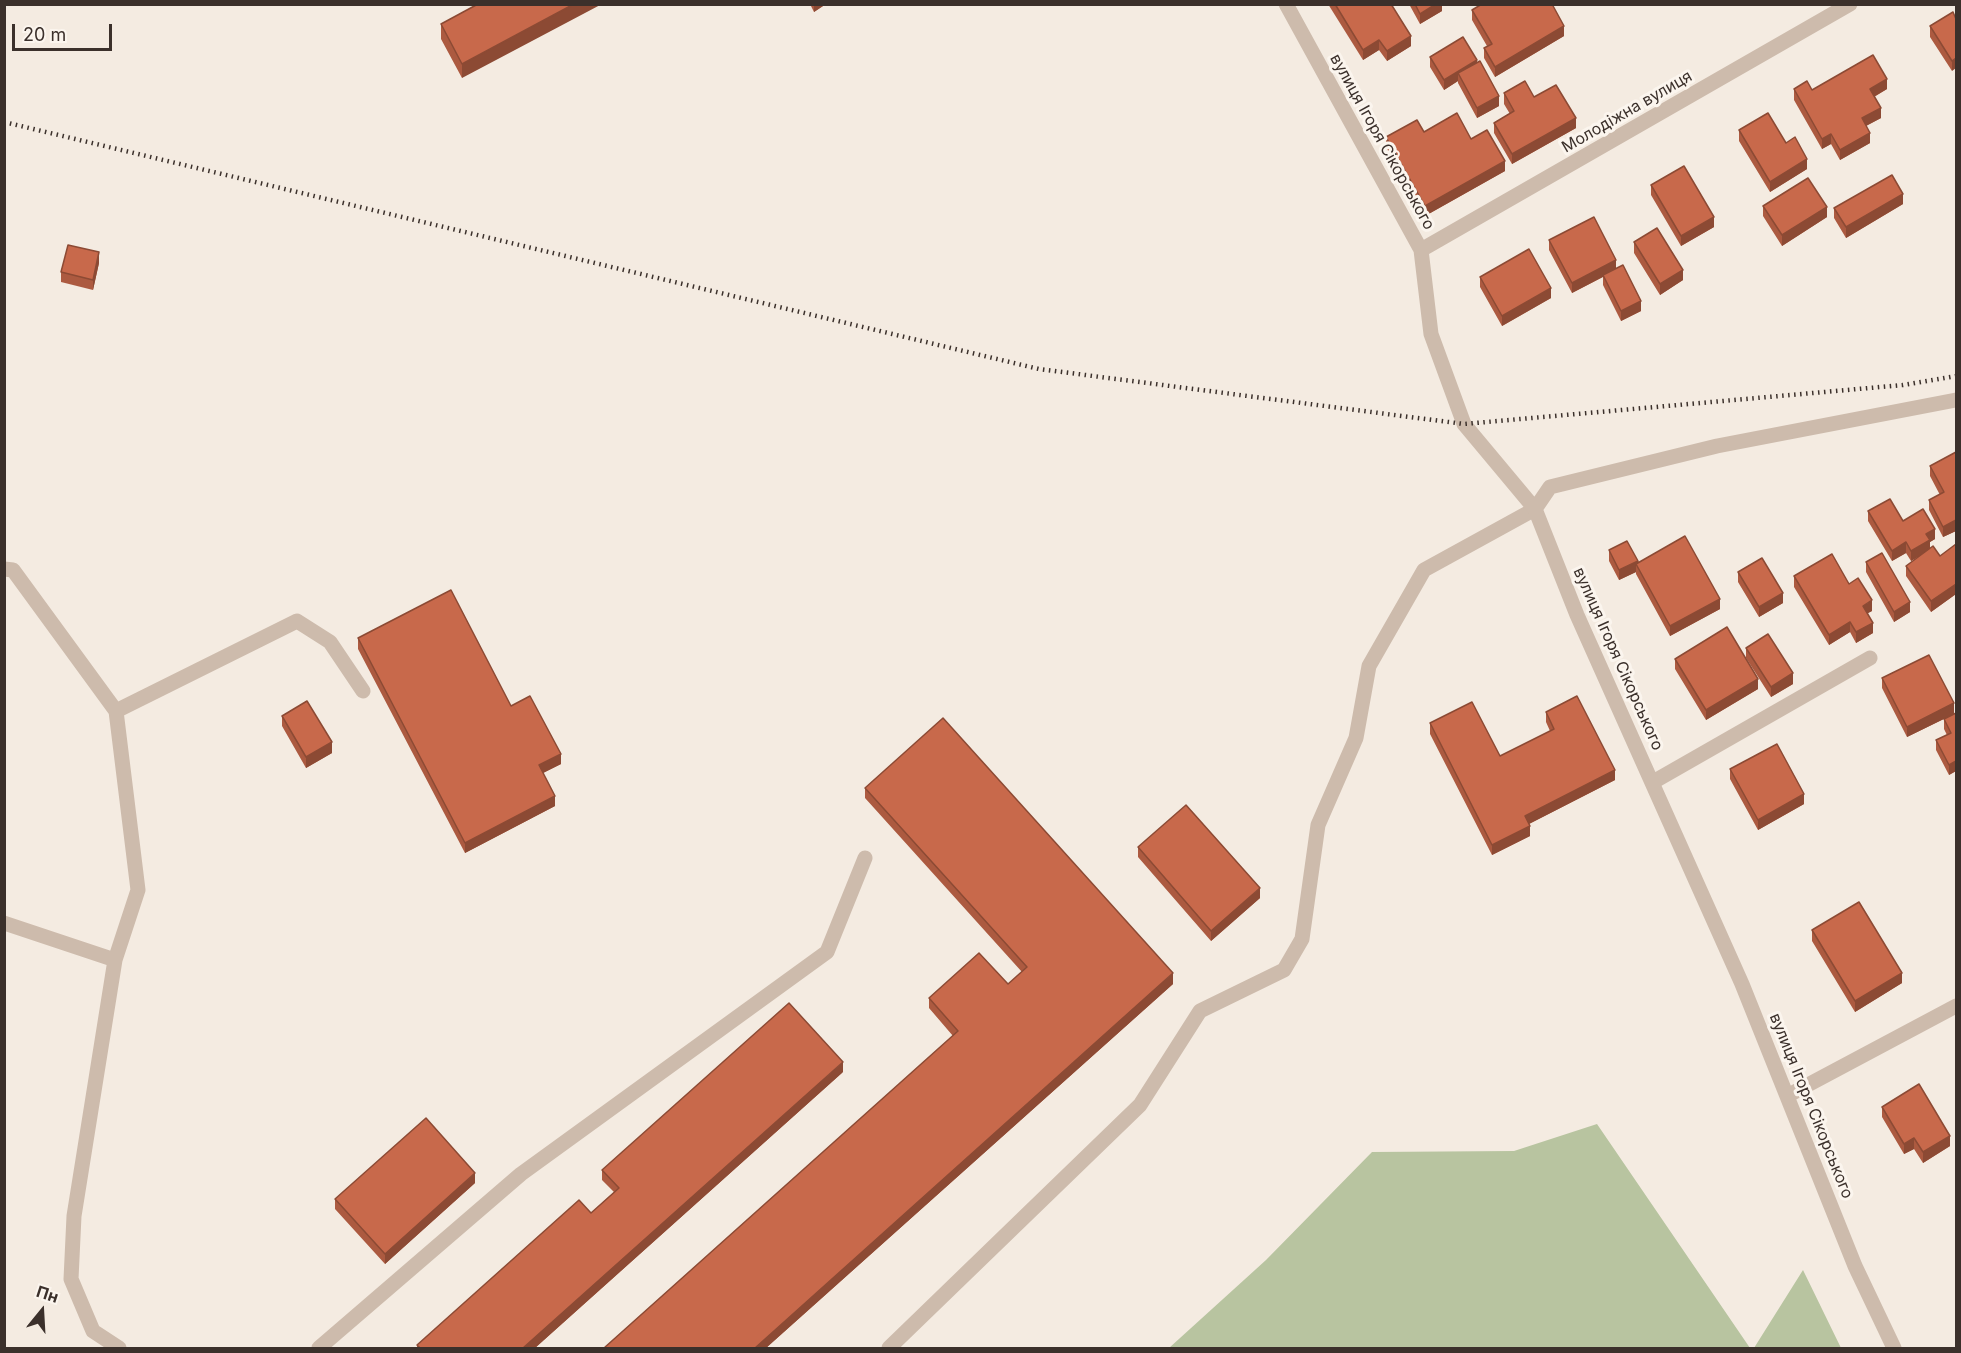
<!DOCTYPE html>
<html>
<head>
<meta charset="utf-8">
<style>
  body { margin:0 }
  #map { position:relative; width:1961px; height:1353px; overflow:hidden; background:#f4ebe1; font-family:Inter,sans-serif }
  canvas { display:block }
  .frame { position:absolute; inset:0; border:6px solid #3b302b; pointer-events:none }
  .north { position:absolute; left:12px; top:1281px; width:60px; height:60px; -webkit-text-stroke:4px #fbf5ee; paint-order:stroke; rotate:18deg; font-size:16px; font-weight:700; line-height:24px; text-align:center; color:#3b302b }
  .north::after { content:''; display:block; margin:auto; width:21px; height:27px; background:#3b302b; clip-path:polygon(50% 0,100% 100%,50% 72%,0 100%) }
  .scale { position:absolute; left:12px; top:24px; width:100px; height:27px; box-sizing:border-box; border:3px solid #3b302b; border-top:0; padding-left:8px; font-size:18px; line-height:21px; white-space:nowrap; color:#3b302b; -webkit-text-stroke:4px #fbf5ee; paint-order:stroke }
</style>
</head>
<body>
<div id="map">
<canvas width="1961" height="1353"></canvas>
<div class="frame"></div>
<div class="north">Пн</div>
<div class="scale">20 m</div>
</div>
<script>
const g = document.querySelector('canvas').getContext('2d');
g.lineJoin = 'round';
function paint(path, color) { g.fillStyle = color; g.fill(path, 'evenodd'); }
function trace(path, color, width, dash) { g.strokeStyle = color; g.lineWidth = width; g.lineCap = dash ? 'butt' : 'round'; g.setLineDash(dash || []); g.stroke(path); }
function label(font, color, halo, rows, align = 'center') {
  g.font = font + ' Inter,sans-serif'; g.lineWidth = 6; g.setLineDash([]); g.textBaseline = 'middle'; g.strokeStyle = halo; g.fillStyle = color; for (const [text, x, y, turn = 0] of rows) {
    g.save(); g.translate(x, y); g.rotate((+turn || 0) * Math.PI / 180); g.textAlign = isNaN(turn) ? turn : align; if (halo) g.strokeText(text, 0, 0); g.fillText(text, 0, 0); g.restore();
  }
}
paint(new Path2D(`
  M1597,1124L1750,1348H1169L1266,1260L1372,1152L1514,1151Z
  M1803,1270L1841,1348H1754Z`), '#b8c4a0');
trace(new Path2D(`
  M4,569L13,570L116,711L138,890L115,960L74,1216L71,1279L93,1331L119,1348
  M116,711L297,621L330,642L363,691
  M1653,782L1870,658
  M4,923L115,960
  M319,1348L521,1174L827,952L865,858
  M889,1348L1140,1105L1200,1011L1284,970L1302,939L1318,825L1356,738L1369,666L1424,570L1535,509`), '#cdbbac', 15);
trace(new Path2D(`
  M1286,4L1421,250L1431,334L1464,424L1535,509L1577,615L1742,984L1855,1266L1894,1348
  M1421,250L1850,4
  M1535,509L1550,487L1717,446L1956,400
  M1787,1096L1956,1006`), '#cdbbac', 15);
trace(new Path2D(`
  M4,122L1039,369L1464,424L1903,385L1956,376`), '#3b302b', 4.5, [1.5, 4.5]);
paint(new Path2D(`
  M478,4L462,78L441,39V24Z
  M810,4H826L814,12Z
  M1328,4H1391L1411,46L1387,61L1379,50L1363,60Z
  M1409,4H1442V11L1420,24Z
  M1472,10L1564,36L1495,77L1484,58V48L1487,46L1472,20Z
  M1956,19L1952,71L1930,37V26Z
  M1430,57L1477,63L1499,106L1477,118L1458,83V81L1444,90L1430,67Z
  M1794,89H1887L1874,97L1881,118L1866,126L1870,143L1840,160L1831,144L1822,149L1794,100Z
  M1504,93L1534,97L1576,128L1512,164L1494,133V123L1510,114L1504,104Z
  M1739,130L1786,143L1807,169L1770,192L1739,141Z
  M1424,132L1471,139L1505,171L1425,216L1386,147V137Z
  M1651,185L1714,227L1681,246L1651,195Z
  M1903,204L1846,238L1834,218V208Z
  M1763,206L1827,217L1782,246L1763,216Z
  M1549,240L1616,269L1641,311L1621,321L1603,285V277L1572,293L1549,250Z
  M1634,242L1683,280L1660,295L1634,253Z
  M99,263L93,290L61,282V272Z
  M1480,277L1551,298L1502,326L1480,287Z
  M1956,452V531L1943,537L1929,510V500L1940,495L1930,476V466Z
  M1868,511L1903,521L1935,539L1930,542V549L1940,556L1956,544V594L1931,612L1906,576V566L1919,556L1911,561L1906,553L1892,561L1868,521Z
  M1609,550L1638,563L1720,609L1670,636L1636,574V572L1619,580L1609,561Z
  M1866,562L1910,612L1894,622L1866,572Z
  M1738,572L1783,603L1759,617L1738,582Z
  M1794,576L1849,584L1872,611L1867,613L1873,633L1856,643L1850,632L1829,645L1794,587Z
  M358,638L511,706L561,764L543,773L555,806L465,853L358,649Z
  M1746,648L1793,684L1771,697L1746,658Z
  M1675,659L1758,689L1706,720L1675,669Z
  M1882,678L1954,714L1907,737L1882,688Z
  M1546,712L1615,780L1529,824L1530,836L1492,855L1430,734V723L1500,756L1550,731L1546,722Z
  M1956,713V771L1949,775L1936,750V740L1947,735L1944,729V719Z
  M282,716L332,753L306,768L282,726Z
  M1730,769L1804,804L1758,830L1730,779Z
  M865,788L1173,984L766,1348H604L953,1036L929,1008V998L1008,984L1022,972L865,798Z
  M1138,847L1260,898L1211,941L1138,857Z
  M1812,930L1902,983L1855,1012L1812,941Z
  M843,1072L535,1348H417V1345L591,1213L614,1192L602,1180V1170Z
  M1882,1107L1950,1146L1923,1163L1914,1149L1904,1154L1882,1117Z
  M475,1183L385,1264L335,1209V1199Z`), '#ac5a40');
paint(new Path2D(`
  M574,4H602L462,78V64Z
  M814,4H826L814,12Z
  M1436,4H1442V11L1420,24V14Z
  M1564,26V36L1495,77V67Z
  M1411,36V46L1387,61V51Z
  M1379,40V50L1363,60V50Z
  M1956,58V68L1952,71V61Z
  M1477,60V70L1458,73V81L1444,90V80Z
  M1887,79V89L1870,99V89Z
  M1499,96V106L1477,118V108Z
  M1881,108V118L1862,128V118Z
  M1576,118V128L1512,164V154Z
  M1870,133V143L1840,160V150Z
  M1831,134V144L1822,149V139Z
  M1807,159V169L1770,192V182Z
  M1505,161V171L1425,216V206Z
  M1903,194V204L1846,238V227Z
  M1827,207V217L1782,246V235Z
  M1714,217V227L1681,246V236Z
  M99,252V263L93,290V280Z
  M1616,260V270L1572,293V283Z
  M1683,270V280L1660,295V284Z
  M1551,288V298L1502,326V316Z
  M1641,301V311L1621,321V311Z
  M1956,520V531L1943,537V527Z
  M1935,529V539L1930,542V550L1911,561V551L1926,534Z
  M1906,542V553L1892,561V551Z
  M1638,561V568L1636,564V572L1619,580V570Z
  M1956,584V594L1931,612V601Z
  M1783,593V603L1759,617V607Z
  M1720,599V609L1670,636V626Z
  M1872,600V611L1863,616V606Z
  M1910,602V612L1894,622V612Z
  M1850,622V632L1829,645V635Z
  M1873,623V633L1856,643V632Z
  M1793,673V684L1771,697V687Z
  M1758,679V689L1706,720V710Z
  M1954,703V714L1907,737V727Z
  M332,742V753L306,768V757Z
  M561,754V764L539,775V765Z
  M1956,761V771L1949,775V765Z
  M1615,770V780L1525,826V816Z
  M1804,794V804L1758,830V820Z
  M555,796V806L465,853V843Z
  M1530,826V836L1492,855V845Z
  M1260,888V898L1211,941V931Z
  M1173,973V984L766,1348H755Z
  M1902,973V983L1855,1012V1001Z
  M843,1062V1072L535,1348H523Z
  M1950,1136V1146L1923,1163V1152Z
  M1914,1138V1149L1904,1154V1144Z
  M475,1173V1183L385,1264V1254Z`), '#8c4a34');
const building = new Path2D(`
  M478,4H574L462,64L441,24Z
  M1335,4H1391L1411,36L1387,51L1379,40L1363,50Z
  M1415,4H1436L1420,14Z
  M1482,4H1552L1564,26L1495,67L1484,48L1492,44L1472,10Z
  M1953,12L1956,19V58L1952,61L1930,26Z
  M1463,37L1477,60L1444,80L1430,57Z
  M1873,55L1887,79L1870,89L1881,108L1862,118L1870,133L1840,150L1831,134L1822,139L1794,89L1807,81L1812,90Z
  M1480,61L1499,96L1477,108L1458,73Z
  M1525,81L1534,97L1556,85L1576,118L1512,154L1494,123L1514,111L1504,93Z
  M1457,113L1471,139L1487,130L1505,161L1425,206L1386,137L1417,120L1424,132Z
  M1768,113L1786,143L1795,137L1807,159L1770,182L1739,130Z
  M1684,166L1714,217L1681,236L1651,185Z
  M1892,175L1903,194L1846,227L1834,208Z
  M1808,178L1827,207L1782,235L1763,206Z
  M1594,217L1616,260L1572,283L1549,240Z
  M1657,228L1683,270L1660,284L1634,242Z
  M68,245L99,252L93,280L61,272Z
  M1529,249L1551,288L1502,316L1480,277Z
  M1623,265L1641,301L1621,311L1603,275Z
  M1956,452V520L1943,527L1929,500L1944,492L1930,466Z
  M1890,499L1903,521L1923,509L1935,529L1926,534L1930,540L1911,551L1906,542L1892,551L1868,511Z
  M1685,536L1720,599L1670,626L1636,564Z
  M1627,541L1638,561L1619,570L1609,550Z
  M1956,544V584L1931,601L1906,566L1933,546L1940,556Z
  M1882,553L1910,602L1894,612L1866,562Z
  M1832,554L1849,584L1858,578L1872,600L1863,606L1873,623L1856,632L1850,622L1829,635L1794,576Z
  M1762,558L1783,593L1759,607L1738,572Z
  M451,590L511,706L530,696L561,754L539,765L555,796L465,843L358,638Z
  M1727,627L1758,679L1706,710L1675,659Z
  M1768,634L1793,673L1771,687L1746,648Z
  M1929,655L1954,703L1907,727L1882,678Z
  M1577,696L1615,770L1525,816L1530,826L1492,845L1430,723L1472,702L1500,756L1554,729L1546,712Z
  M307,701L332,742L306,757L282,716Z
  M1956,713V761L1949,765L1936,740L1951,733L1944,719Z
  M943,718L1173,973L755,1348H604L958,1031L929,998L979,953L1008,984L1027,967L865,788Z
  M1777,744L1804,794L1758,820L1730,769Z
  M1186,805L1260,888L1211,931L1138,847Z
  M1859,902L1902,973L1855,1001L1812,930Z
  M789,1003L843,1062L523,1348H420L417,1345L579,1200L591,1213L619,1188L602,1170Z
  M1919,1084L1950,1136L1923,1152L1914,1138L1904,1144L1882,1107Z
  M426,1118L475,1173L385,1254L335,1199Z`);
paint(building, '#c8694b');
trace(building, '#8c4a34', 1.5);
label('16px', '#3b302b', '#fbf5ee', [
  ["Молодіжна вулиця",1627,112,-30],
  ["вулиця Ігоря Сікорського",1382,142,61],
  ["вулиця Ігоря Сікорського",1618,659,66],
  ["вулиця Ігоря Сікорського",1811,1106,68]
]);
</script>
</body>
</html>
